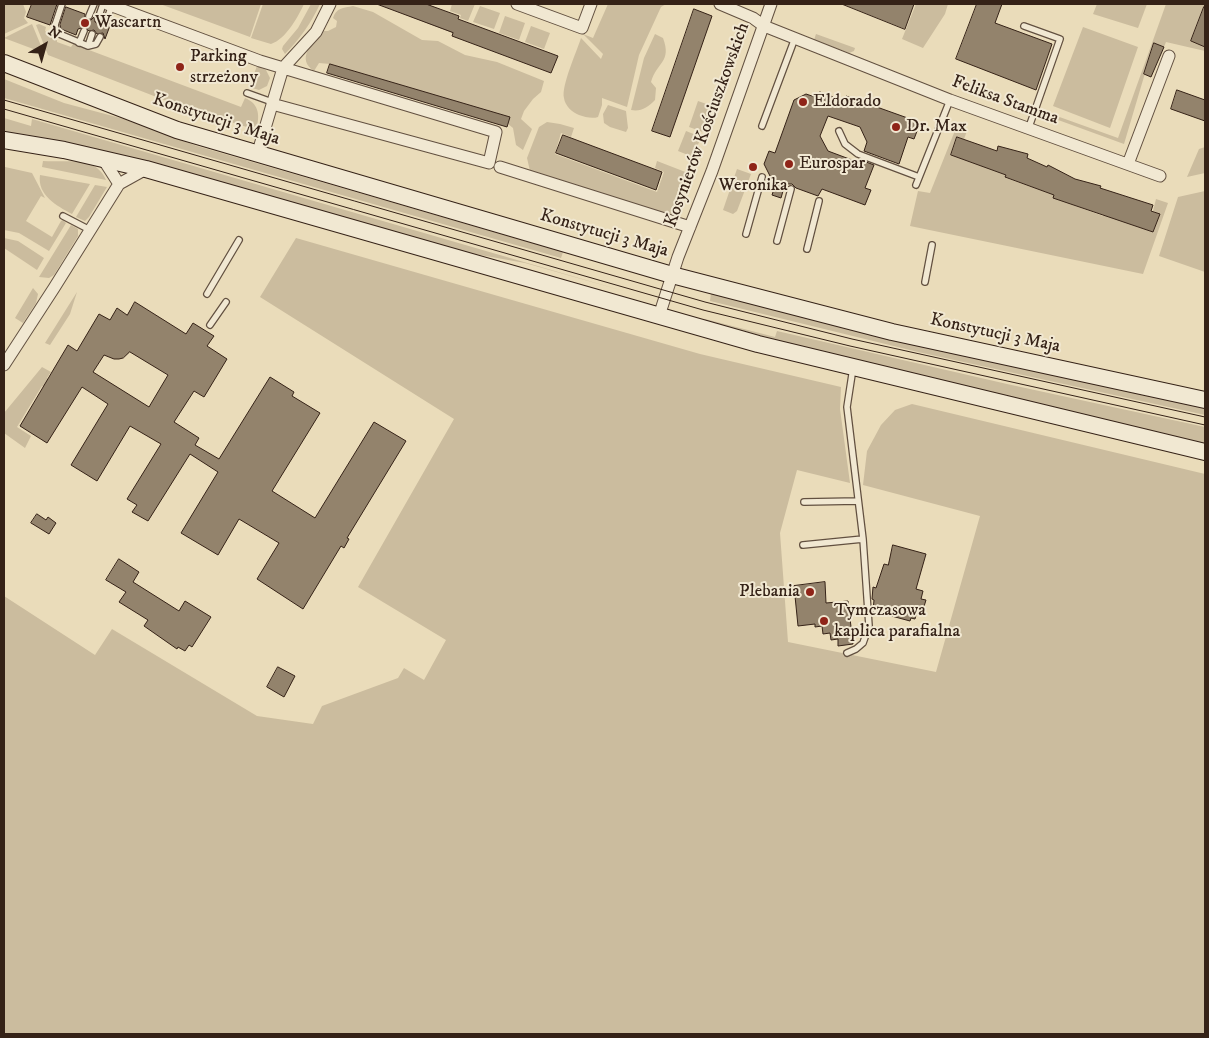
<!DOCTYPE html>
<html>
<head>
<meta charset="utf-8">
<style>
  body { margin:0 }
  #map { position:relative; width:1209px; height:1038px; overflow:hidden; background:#eadcba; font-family:"IM FELL DW Pica",serif }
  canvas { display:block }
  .frame { position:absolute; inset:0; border:5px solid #352217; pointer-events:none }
  .north { position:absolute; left:20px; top:20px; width:50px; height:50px; -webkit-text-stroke:4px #f1e8d2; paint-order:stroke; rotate:38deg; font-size:14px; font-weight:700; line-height:20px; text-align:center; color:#352217 }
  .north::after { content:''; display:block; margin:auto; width:18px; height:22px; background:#352217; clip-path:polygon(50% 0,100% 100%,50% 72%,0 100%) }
</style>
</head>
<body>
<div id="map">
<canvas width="1209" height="1038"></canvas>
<div class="frame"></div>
<div class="north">N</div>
</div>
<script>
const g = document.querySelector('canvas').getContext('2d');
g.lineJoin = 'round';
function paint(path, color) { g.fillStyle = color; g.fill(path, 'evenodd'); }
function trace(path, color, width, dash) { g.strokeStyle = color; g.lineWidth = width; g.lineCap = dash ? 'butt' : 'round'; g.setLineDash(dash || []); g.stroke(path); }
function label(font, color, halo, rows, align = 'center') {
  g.font = font + ' "IM FELL DW Pica",serif'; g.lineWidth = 4; g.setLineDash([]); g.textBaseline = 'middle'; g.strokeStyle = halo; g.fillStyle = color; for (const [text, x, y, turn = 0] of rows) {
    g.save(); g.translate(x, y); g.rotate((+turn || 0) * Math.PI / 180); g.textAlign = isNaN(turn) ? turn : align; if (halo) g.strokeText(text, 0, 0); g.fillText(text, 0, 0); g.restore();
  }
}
paint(new Path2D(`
  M4,4H23L26,12L24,18L28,23L4,34Z
  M160,4H261L250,37Z
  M263,4H304C298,17 286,39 271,44L251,38Z
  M311,4H320C311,23 300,39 285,54L282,49L283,46L298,28Z
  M452,4H475L468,21L460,18L461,15L450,11Z
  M608,4H666L661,7L639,55L627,107L602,98V105L598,117C592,119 585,117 579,115C572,112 565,106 564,98C561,86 577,51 581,38L601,59L603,54L583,34L593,38Z
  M916,4H948L945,14L923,48L902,39Z
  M1097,4H1147L1138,28L1093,14Z
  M1166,4H1205L1192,41L1205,47V51L1166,42L1164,47L1154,43L1124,144L1039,113L1040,110L1118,138Z
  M353,6L373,12L422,40L438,41L465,55L497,62L544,81L541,92L533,99L524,111L521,119L532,129L523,150L516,145L513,128L508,124L509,117L330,64L319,63L314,71C296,59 312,44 320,31H328L336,27L337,21L333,18C336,8 343,8 353,6Z
  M480,6L500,13L494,29L473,22Z
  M505,16L525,23L519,40L499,33Z
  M32,24L44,53L4,38Z
  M39,24L46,27L45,31L48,33L47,35L57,39V42L71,47L73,44L241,107L245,98C258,103 260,114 257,126L250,128L185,108L48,55L36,25Z
  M531,26L550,33L544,49L525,42Z
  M1083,27L1138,47L1110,128L1053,106Z
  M655,34L663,38C672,62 657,62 651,82L656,88L655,100C648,107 641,112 631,110L644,58Z
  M816,34L855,48L854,51L849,53L814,40Z
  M257,66L266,70L270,78L267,86L259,90L249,87Z
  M4,79L64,103L124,119L197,146L563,252L561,258L4,98Z
  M698,101L712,106L703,132L689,127Z
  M608,105L626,111L628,128L626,132L610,127L604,123L603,114Z
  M4,118L31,126L32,119L627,292L525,263L469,253L138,159L56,141L4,132Z
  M547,122L560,124L574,128L571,137L561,133L555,154L657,192L664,172L655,168L657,161L688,173L690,177L675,215L673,217L530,171L527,158L539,127Z
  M956,128L967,131L964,139L957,137L951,155L1006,175V178L1054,195V198L1103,216L1104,215L1153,232L1160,214L1153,211L1156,199L1168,203L1143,274L910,226L918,191L930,193Z
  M686,131L701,137L693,157L678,151Z
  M1205,147V173L1187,177L1199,149Z
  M43,161C65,163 96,155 106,180L42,167Z
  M5,167L32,173L45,198L41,196L26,221L52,237L61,221L63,220L66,223L49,251L19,233L4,230Z
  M737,169L751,174L737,211L733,214L723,210Z
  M40,175L90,184L72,214C57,206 37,195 40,175Z
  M95,185L107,187L89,217L85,221L76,217Z
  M1205,191V272L1159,256L1178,197Z
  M71,225L78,229V236L54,275L49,278L39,277Z
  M4,238L18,241L44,258L37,270L4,248Z
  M296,238L700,354L841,387L840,409L850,483L797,470L780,533L788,642L936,672L980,516L863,485L867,451L881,425L895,410L912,404L1205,474V1034H4V596L95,655L112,629L257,716L313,724L322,706L398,678L404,668L424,680L446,640L358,587L454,419L260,297Z
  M33,288L38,294L36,303L23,323L15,318Z
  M77,292L70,314L50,345L45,343Z
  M711,293L1205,406V415L918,352L710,301Z
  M705,319L775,337L777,331L1007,384L1205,427L1204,443L806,348L704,320Z
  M42,367L51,372L47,378L55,384L50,391L42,386L17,427L31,436L25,448L4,433V413Z`), '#cbbc9e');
const building = new Path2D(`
  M32,4H57L50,25L27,17Z
  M377,4H426L459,16L458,19L558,56L551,73L452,36L453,33Z
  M842,4H914L905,29Z
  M977,4H1002L995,23L1052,44L1036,90L956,59Z
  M66,7L85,14V18L88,20H91L94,17L95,22L98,24L101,22L104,26H107L111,23L105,39L103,33L97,34L94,30L89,31L85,27L78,29L76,35L61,29L60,25Z
  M1204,7L1205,8V47L1191,41Z
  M694,9L712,16L670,137L652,131Z
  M1154,43L1164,47L1151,77L1144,74Z
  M330,64L510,117L507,127L327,73Z
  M1177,90L1205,100V121L1171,109Z
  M820,92L844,101L846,96L916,121L919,126L914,139L908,137L899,164L864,151L867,142L860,127L828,116L820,136L828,151L860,163L861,160L874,165L865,188L871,190L865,205L822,189L818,196L796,188L792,184H785L781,198L772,195L775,186L764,164L769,151L775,153L794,100L806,94L818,98Z
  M563,135L662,172L656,190L556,153Z
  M957,137L997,151L998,146L1028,154L1027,158L1047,167L1048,165L1075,179L1101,186L1100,188L1153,205L1151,211L1160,214L1153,232L1053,198L1054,195L1005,177L1006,175L951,155Z
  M135,302L186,334L193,323L214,336L207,346L227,359L204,397L194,391L174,422L199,438L195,445L219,459L270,377L294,392L292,396L320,413L272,491L315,518L374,422L406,441L347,538L349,539L344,548L341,546L303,609L257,579L279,543L239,519L218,555L181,533L218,472L190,454L148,521L132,512L137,505L127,499L161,444L130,426L97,481L71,465L108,404L82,387L47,443L20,426L68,345L77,351L99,314L110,320L117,308L127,315ZM130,352L168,375L149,407L93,372L104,355L114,359H119L123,358Z
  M37,514L46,520L48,517L56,523L49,534L31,523Z
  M893,545L926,554L916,589L923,591L921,599L926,600L922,613L917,611L915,619L911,618L910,621L873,611L874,600L872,599L873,587L876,588L884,564L888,565Z
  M119,559L139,572L133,582L179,611L185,601L211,617L192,647L189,645L185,651L178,647L177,649L144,626L148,620L119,602L126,592L106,580Z
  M825,582L826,603L848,601L853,644L838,646V639L831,640L830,633L823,634L822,626L815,627V624L798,626L794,586Z
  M278,667L295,676L284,697L267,687Z`);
paint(building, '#93836c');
trace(building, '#352217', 1);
const lane = new Path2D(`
  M62,4L55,25L57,33L88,46L96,44L100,37
  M89,16L94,4
  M98,19L103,4
  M106,22L112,5
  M1024,26L1060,39L1029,127
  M79,43L84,31
  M88,46L92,34
  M247,93L272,102
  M762,126L795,38
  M839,131L845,144L858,154L919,177
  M916,185L950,100
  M63,216L90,230
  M746,234L762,177
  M777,241L791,189
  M807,249L819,201
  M925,282L932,245
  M207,294L239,240
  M210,325L226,302
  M804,502L858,501
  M803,545L863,539
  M847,653L856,649L863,643L869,626L863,539L847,407L853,368`);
const street = new Path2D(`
  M107,4L260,61L496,132L489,163L272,104
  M517,4L582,28L591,4
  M720,4L753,18L764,26L950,100L1160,176
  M257,155L283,68L316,32L330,4
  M103,159L119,184
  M1128,164L1169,56
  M500,167L690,227
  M659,316L678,257L712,171L771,4
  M4,365L54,288L119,184L146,169`);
const secondary = new Path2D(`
  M4,63L177,130L672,275L892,332L1205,400
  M4,140L64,150L146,169L758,344L1205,452`);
trace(lane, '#625040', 8);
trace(street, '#625040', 13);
trace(secondary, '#352217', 18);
trace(lane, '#f1e8d2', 5.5);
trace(street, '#f1e8d2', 11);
trace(secondary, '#f1e8d2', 16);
trace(new Path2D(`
  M4,100L705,302L852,339L1205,417
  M4,109L703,310L850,346L1205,425`), '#352217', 1);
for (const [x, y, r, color] of [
  [85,23,5,"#8f2418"],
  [180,67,5,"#8f2418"],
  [803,102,5,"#8f2418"],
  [896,127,5,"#8f2418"],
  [789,164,5,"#8f2418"],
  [753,167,5,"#8f2418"],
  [810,592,5,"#8f2418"],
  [824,621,5,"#8f2418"]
]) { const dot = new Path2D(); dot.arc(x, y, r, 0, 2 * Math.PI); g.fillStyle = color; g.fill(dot); trace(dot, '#f1e8d2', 2); }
label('18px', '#352217', '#f1e8d2', [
  ["Wascartn",95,23],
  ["Parking",190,57],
  ["strzeżony",190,78],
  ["Eldorado",813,102],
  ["Dr. Max",906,127],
  ["Eurospar",799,164],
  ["Weronika",753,186,"center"],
  ["Plebania",800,592,"right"],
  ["Tymczasowa",834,611],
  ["kaplica parafialna",834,632]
], 'left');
label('18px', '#352217', '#f1e8d2', [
  ["Feliksa Stamma",1005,101,20],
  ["Konstytucji 3 Maja",216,120,18],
  ["Kosynierów Kościuszkowskich",708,125,-70],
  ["Konstytucji 3 Maja",604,234,16],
  ["Konstytucji 3 Maja",995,334,12]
]);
</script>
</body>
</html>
